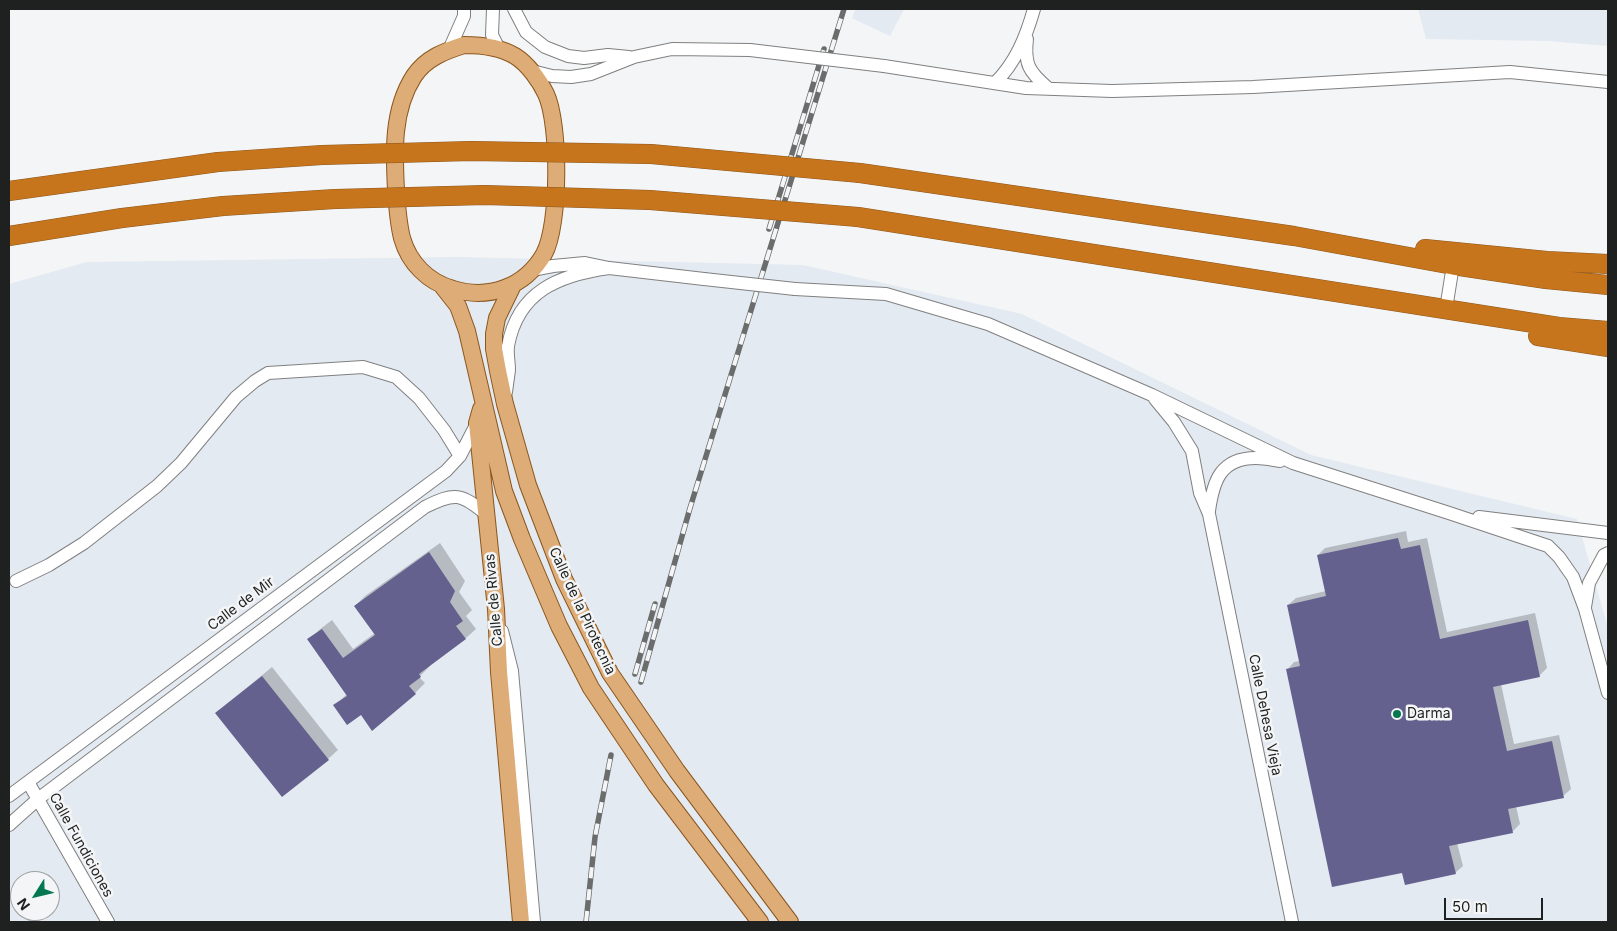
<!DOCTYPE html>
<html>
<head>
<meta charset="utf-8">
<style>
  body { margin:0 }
  #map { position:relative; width:1617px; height:931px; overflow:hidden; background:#f4f5f6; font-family:Inter,sans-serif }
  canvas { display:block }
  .frame { position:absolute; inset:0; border:10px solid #1f2020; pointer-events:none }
  .north { position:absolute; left:10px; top:871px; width:50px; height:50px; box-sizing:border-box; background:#f4f5f6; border:1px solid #9fa0a0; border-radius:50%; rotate:234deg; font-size:14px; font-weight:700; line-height:20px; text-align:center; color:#1f2020 }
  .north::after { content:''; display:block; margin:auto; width:18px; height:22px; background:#047650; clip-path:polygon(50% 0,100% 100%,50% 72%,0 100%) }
  .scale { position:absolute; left:1444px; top:898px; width:99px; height:22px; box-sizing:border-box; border:2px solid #1f2020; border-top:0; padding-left:6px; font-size:15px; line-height:18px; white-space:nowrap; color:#1f2020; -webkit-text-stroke:4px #f4f5f6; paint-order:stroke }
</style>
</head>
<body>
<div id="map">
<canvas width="1617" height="931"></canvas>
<div class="frame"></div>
<div class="north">N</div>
<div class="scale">50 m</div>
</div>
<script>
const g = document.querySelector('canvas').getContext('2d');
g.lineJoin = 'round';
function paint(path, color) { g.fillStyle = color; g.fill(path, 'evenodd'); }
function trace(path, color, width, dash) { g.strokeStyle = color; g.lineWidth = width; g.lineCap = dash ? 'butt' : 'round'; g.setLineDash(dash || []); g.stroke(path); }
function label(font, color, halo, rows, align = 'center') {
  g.font = font + ' Inter,sans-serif'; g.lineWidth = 5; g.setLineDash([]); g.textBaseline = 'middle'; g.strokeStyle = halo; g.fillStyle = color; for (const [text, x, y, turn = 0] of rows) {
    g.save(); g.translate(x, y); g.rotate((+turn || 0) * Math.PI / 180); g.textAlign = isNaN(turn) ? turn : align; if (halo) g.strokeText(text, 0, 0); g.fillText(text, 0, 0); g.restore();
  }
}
paint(new Path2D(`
  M855,9H904L890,36L852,18Z
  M1418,9H1608V46L1548,41L1426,39Z
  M458,257L803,265L1022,314L1311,455L1577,519L1608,628V922H9V284L87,262ZM20,881H50V911H20Z`), '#e3eaf1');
paint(new Path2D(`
  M1406,531L1408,542L1427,538L1447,632L1535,613L1547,668L1539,676L1501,684L1514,744L1559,735L1571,789L1563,796L1516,806L1520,824L1512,832L1457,843L1463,866L1455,873L1403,871L1287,670L1294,662L1300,661L1288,605L1296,598L1326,591L1318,555L1325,548Z
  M440,543L465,581L459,592L472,610L466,616L476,629L466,638L429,665L430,666L419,677L425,683L415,693L361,714L335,705L347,694L309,640L319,630L332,620L353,649L375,633L355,606L365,596Z
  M272,667L338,750L328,759L217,713L227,704Z
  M34,917L37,922H26Z`), '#0003');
paint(new Path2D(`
  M1398,538L1401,549L1420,545L1440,639L1528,620L1540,677L1493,687L1507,751L1552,741L1564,798L1508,809L1513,833L1449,846L1456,874L1405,885L1402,873L1332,887L1286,669L1300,666L1287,605L1326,596L1317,555Z
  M429,552L455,591L450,602L463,621L456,626L466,639L419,674L421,677L409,686L416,694L372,731L361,715L347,725L333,705L347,696L307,639L322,629L343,658L375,635L354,606Z
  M262,676L329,760L282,797L215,713Z`), '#64618f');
const minor = new Path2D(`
  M493,9L492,35L499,49
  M514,9L526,32L545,47L568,56L584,58L608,55L629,57
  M1027,39C1024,64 1029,72 1048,88
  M449,50L464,16V9
  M884,66L1026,88L1112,91L1253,87L1510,72L1608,82
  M532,71L552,76L571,77L591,74L634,57L672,49L750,50
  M995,83C1016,62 1026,37 1034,9
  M532,270L553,266L585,263L609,268L704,279
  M795,289L886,294L988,324L1152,395L1293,463L1449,513L1548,546L1559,557L1573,577L1585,609L1608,693
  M1446,309L1453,265
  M506,392C507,385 508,377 509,370C509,362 507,354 508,346C518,291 559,275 609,268
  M1155,399L1174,422L1192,451L1200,493L1209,514L1292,922
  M1209,511C1213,482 1220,458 1256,458C1264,458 1273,460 1280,461
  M1479,517L1608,533
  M16,581L49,565L84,543L157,486L181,463L236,397L255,381L268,373L363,367L396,377L419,398L444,430L460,456
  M1585,607L1589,583L1604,555L1608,553
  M502,631L512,671L534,922
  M28,782L108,922
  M9,796L446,471L460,456L477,423
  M9,825L38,799L425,507C455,492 461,493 487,515`);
const major = new Path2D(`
  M464,45C481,45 500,47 515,56C528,64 540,81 546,94C560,124 560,225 544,254C525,287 489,300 453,289C428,282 409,263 402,238C398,222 397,206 396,190C394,152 392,110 414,76C426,58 445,51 464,45Z
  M513,285L497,318L494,334V349L498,371L505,404L528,485L564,579L610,673L677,771L790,922
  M443,287L458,306L467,331L504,491L522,539L559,626L591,688L656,785L760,922
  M481,409L477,423L496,609L499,672L521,922`);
const highway = new Path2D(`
  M860,173L1294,236L1453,265L1546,279L1608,285
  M9,191L218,162L322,155
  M858,217L1559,327L1608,331
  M9,236L122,218L223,206L335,199
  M1425,249L1547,261L1608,264
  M1538,336L1608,347`);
trace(minor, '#808081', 14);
trace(major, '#8c571e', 18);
trace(highway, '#8c571e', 20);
trace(minor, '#fff', 12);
trace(major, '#ddac77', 16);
trace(highway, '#c7751d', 19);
const rail = new Path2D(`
  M769,229L824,49
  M635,674L655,604
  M641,682L690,508L844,9
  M586,922L595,837L611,755`);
trace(rail, '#6b6c6c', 5.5);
trace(rail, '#f4f5f6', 4, [11]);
const minorBridge = new Path2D(`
  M750,50L884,66
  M704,279L795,289`);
const highwayBridge = new Path2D(`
  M322,155L471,151L651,154L860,173
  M335,199L485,195L650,200L858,217`);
trace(minorBridge, '#808081', 14, []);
trace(highwayBridge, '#8c571e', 20, []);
trace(minorBridge, '#fff', 12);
trace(highwayBridge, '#c7751d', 19);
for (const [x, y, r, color] of [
  [1397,714,5,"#047650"]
]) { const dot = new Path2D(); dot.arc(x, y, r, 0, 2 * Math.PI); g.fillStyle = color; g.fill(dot); trace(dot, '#f4f5f6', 2); }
label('14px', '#1f2020', '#f4f5f6', [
  ["Calle de Rivas",494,600,-95],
  ["Calle de Mir",241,604,-37],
  ["Calle de la Pirotecnia",582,611,65],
  ["Calle Dehesa Vieja",1265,715,79],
  ["Calle Fundiciones",81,845,61]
]);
label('14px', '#1f2020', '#f4f5f6', [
  ["Darma",1407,714]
], 'left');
</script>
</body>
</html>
